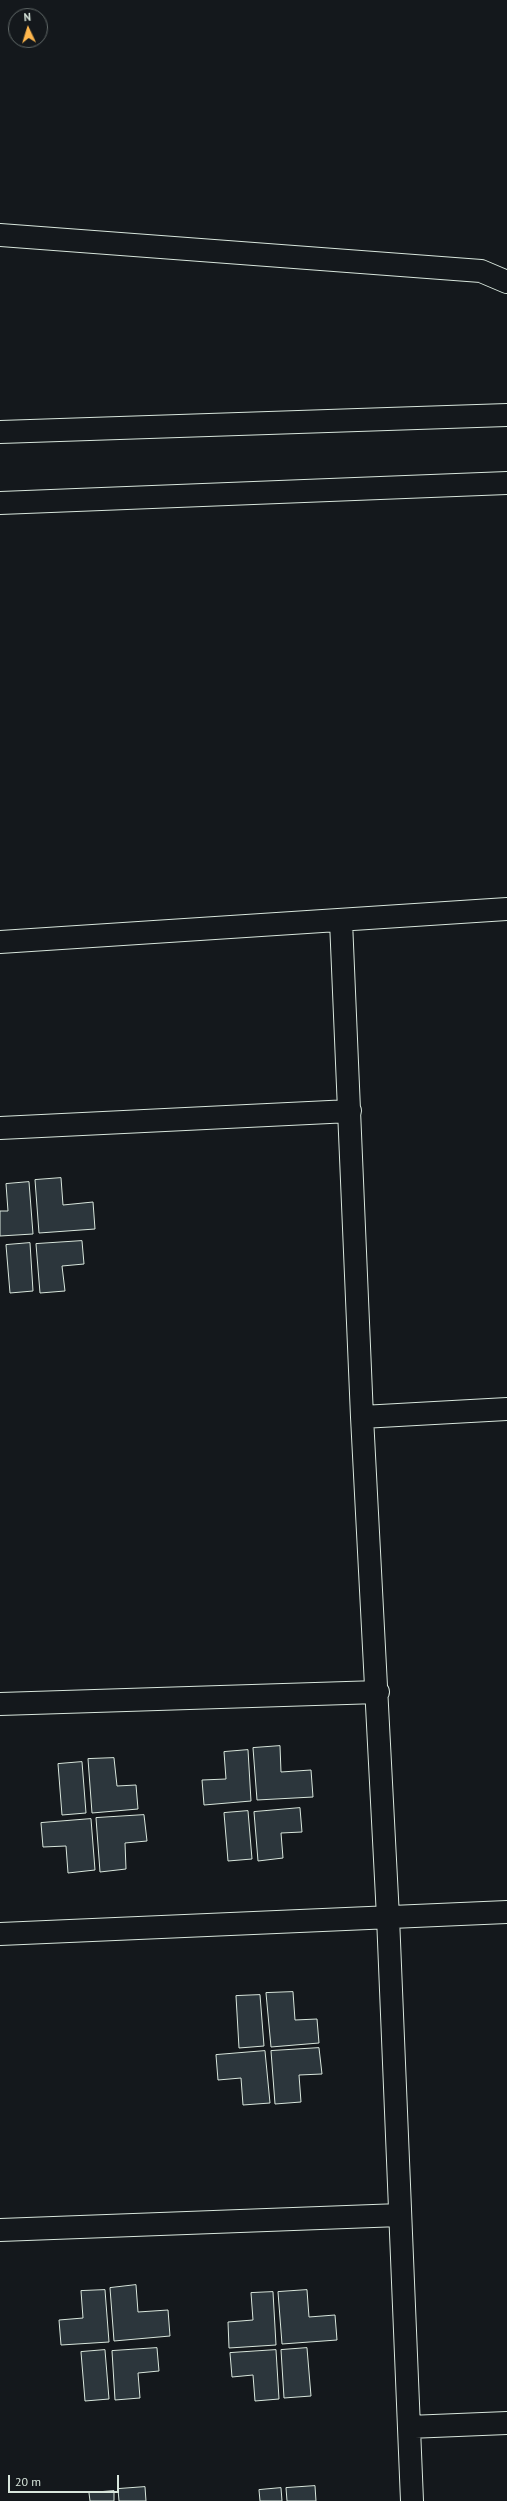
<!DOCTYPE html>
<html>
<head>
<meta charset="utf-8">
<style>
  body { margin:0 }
  #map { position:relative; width:507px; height:2501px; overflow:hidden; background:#14181c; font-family:"PT Sans",sans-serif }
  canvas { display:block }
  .north { position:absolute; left:8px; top:8px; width:40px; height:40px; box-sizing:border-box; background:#14181c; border:1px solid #626a69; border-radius:50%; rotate:356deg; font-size:11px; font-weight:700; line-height:16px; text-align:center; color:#d8e6dc }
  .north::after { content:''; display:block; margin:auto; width:14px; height:18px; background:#ffb74d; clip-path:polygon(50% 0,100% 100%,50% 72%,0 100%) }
  .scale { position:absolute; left:8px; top:2475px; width:111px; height:18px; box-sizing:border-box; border:2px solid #d8e6dc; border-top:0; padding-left:5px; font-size:12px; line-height:14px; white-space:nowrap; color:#d8e6dc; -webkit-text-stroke:3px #14181c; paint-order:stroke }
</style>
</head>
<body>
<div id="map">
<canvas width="507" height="2501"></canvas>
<div class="north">N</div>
<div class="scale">20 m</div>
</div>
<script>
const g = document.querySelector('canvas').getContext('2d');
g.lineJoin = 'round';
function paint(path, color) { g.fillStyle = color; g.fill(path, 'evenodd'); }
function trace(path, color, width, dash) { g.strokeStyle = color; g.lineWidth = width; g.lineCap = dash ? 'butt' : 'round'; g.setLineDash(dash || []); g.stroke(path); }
const building = new Path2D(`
  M61,1178L63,1205L93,1202L95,1229L39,1233L35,1180Z
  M29,1182L33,1234L0,1236V1211H8L6,1184Z
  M82,1241L84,1264L62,1266L65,1291L40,1293L36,1244Z
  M30,1243L33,1291L10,1293L6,1245Z
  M280,1746L281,1772L311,1770L313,1797L257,1800L253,1748Z
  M248,1750L251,1801L204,1805L202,1780L226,1779L224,1752Z
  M114,1758L117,1786L136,1785L138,1809L92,1813L88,1759Z
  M82,1762L86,1813L62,1815L58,1764Z
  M300,1808L302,1832L281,1833L283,1858L258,1861L254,1812Z
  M248,1811L252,1859L228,1861L224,1813Z
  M144,1815L147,1841L125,1843L126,1869L100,1872L96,1818Z
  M91,1819L95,1870L68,1873L66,1846L43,1847L41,1823Z
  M293,1992L295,2020L317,2019L319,2043L271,2047L266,1993Z
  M260,1995L264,2046L239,2048L236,1996Z
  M319,2048L322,2074L299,2075L301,2102L275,2104L271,2051Z
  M265,2051L270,2103L243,2105L241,2078L218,2080L216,2055Z
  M136,2285L138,2312L168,2310L170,2336L114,2341L110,2288Z
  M105,2290L109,2342L61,2345L59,2320L83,2318L81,2291Z
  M307,2290L309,2317L335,2315L337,2340L282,2344L278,2292Z
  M273,2292L276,2345L229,2348L228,2322L253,2320L251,2293Z
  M157,2348L159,2371L138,2373L140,2398L115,2400L112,2351Z
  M307,2348L311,2396L284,2398L281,2350Z
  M105,2350L109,2399L85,2401L81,2352Z
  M276,2350L279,2399L255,2401L253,2375L232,2377L230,2353Z
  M315,2486L316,2501H287L286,2488Z
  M145,2487L146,2501H119L118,2489Z
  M281,2488L282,2501H260L259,2490Z
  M114,2491V2501H90L89,2493Z`);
paint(building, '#2c363c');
trace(building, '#d8e6dc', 1);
const minor = new Path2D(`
  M0,235L481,271L507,282
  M341,921L362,1417L388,1917L412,2501
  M0,942L507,909
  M0,1128L350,1111
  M362,1417L507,1409
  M0,1704L378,1692
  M0,1934L507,1912
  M0,2230L400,2215
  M409,2427L507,2423`);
const major = new Path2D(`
  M0,432L507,415
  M0,503L507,483`);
trace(minor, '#d8e6dc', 24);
trace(major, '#d8e6dc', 24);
trace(minor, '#14181c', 22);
trace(major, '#14181c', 22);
</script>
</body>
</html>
